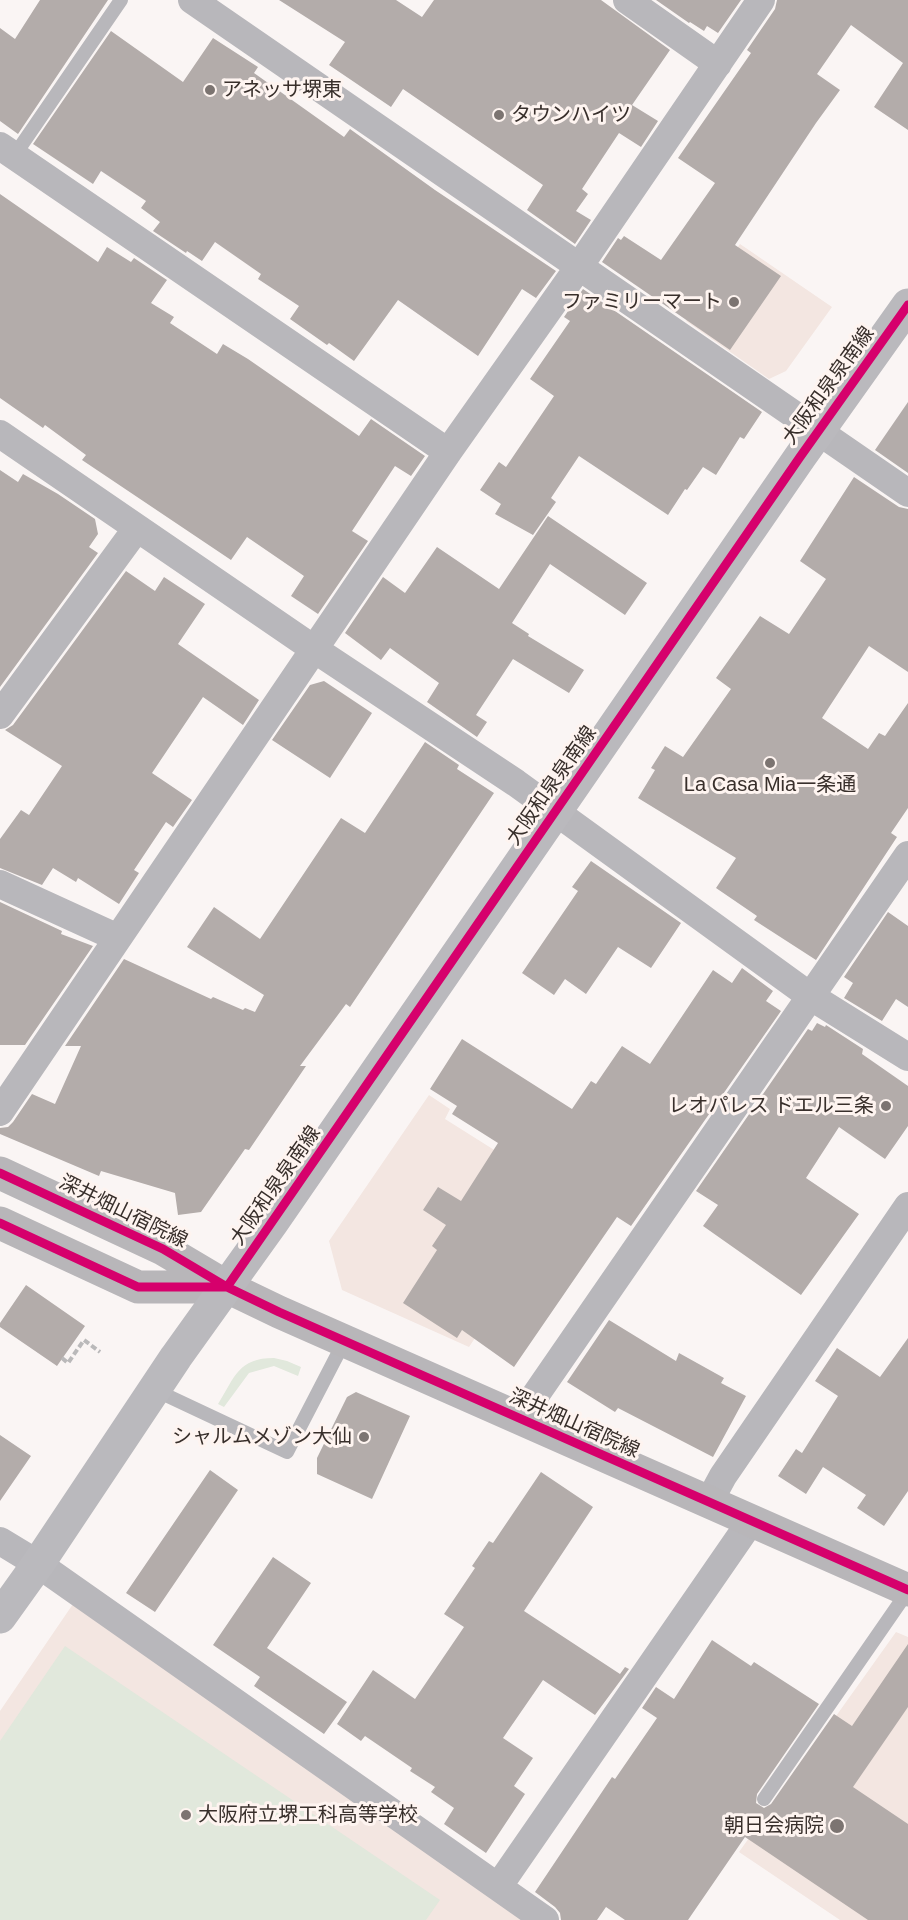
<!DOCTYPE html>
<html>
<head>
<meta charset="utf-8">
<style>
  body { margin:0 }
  canvas { display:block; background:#faf5f4 }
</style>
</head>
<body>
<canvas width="908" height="1920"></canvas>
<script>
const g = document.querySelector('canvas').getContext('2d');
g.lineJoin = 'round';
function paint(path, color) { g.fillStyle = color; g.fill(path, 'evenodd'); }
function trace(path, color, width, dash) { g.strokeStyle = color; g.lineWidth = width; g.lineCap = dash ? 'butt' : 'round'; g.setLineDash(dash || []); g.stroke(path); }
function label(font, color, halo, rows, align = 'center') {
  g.font = font + ' Helvetica,"Noto Sans JP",sans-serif'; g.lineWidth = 6; g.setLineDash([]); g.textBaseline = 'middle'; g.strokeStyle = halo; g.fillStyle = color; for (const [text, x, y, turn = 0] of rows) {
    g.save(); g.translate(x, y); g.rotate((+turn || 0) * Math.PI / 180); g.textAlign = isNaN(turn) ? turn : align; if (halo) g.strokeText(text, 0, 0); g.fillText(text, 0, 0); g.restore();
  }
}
paint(new Path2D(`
  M740,244L832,307L786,371L769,379L686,321Z
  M429,1095L450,1109L445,1119L569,1197L469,1347L342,1290L329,1241Z
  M73,1604L522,1920H0V1711Z
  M896,1632L908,1637V1920H840L739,1852Z`), '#f3e6e1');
paint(new Path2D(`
  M274,1358L287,1361L301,1367L298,1376L274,1366L249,1373L224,1407L218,1404C235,1377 238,1358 274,1358Z
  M65,1646L440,1900L426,1920H0V1741Z`), '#e1e8dc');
paint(new Path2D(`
  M40,0H108L18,134L0,121V28L15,39Z
  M279,0H396L422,17L434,0H601L670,50L632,105L658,121L641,147L619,133L582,189L588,194L576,211L591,220L575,244L527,210L543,185L403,89L391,107L329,65L345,42Z
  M656,0H741L718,33L707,26L704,31L690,22L689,23Z
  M777,0H908V130L874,107L903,63L851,25L817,74L840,90L816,123L735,245L781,276L730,350L602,262L618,238L621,240L624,236L661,260L715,183L678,158L751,53L747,50L775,9Z
  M111,31L183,82L213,38L258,67L254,73L344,137L350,129L435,190L556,271L536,298L522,289L478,356L398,300L354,361L329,343L327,345L290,319L299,306L258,279L261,274L215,242L202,261L187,251L186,253L153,231L160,222L141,208L146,201L101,171L93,184L33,144Z
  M0,194L98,262L107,247L131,262L134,258L167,280L151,303L174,317L170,323L217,354L223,344L248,359L359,436L371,419L425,456L411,476L395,466L352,531L368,541L318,614L291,596L304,576L247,537L231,560L82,460L86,455L45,425L43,428L0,398Z
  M583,289L762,412L744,439L740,437L716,475L703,467L687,490L685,489L668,515L579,456L551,498L556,502L533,535L495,514L501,504L480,490L499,462L506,467L554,396L530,379L570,321L564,317Z
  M908,402V473L875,450Z
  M0,470L18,482L23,474L58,494L95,519L98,534L89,547L98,553L0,687Z
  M854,477L899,507L908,509V672L869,646L822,718L868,749L879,733L885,736L908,703V808L891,833L897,837L816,960L754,920L757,916L716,888L736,858L638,798L655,770L651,768L665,746L683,757L731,689L716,678L760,616L789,634L826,579L800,561Z
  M548,516L647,583L625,615L550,564L512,623L529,634L528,636L584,670L569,693L513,659L476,715L487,722L477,737L427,702L439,683L390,648L381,660L345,633L383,577L405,593L437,547L499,589Z
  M126,571L155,591L164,577L205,604L178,644L259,700L243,725L203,697L152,773L192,800L173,827L166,822L134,870L139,873L119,904L78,878L76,882L53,868L42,885L0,868V839L21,810L29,815L62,766L5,730L13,725Z
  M324,681L372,713L330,778L272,740L310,685Z
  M425,742L459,765L457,769L494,793L350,1007L346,1004L300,1066H306L249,1150L245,1149L201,1212L178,1215L175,1193L101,1171L99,1176L0,1134V1128L8,1127L13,1122L32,1094L55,1104L81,1046H65L124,959L211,999L213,997L243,1010L245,1008L255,1012L264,995L187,947L214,907L260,939L341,818L365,833Z
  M591,861L681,923L651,968L618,947L586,994L565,979L554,995L522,973L578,891L572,887Z
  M0,902L62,931L61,934L93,946L25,1045H0Z
  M888,912L908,926V1007L896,999L882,1021L844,998L853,983L844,977Z
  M742,968L773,991L766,1001L781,1011L631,1226L617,1217L514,1367L462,1330L457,1338L403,1303L437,1250L432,1246L446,1225L423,1210L438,1187L461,1201L498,1143L452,1114L457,1106L430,1089L462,1039L572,1109L591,1081L596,1084L622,1046L650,1064L713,970L732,983Z
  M817,1023L825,1027L826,1025L863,1049L862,1054L908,1086V1126L885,1159L839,1127L806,1178L859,1214L801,1295L703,1226L718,1205L696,1191L808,1029L812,1031Z
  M26,1285L85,1326L57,1366L0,1327V1323Z
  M609,1320L676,1361L679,1353L724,1378L721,1383L746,1396L713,1457L618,1408L615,1412L567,1382Z
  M908,1338V1491L884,1526L857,1508L866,1495L823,1467L806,1494L778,1476L796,1449L802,1453L838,1396L815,1381L837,1348L880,1377Z
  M356,1392L410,1416L372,1499L317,1474V1458L347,1397Z
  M0,1435L31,1456L0,1501Z
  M210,1470L238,1490L155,1612L126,1593Z
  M541,1472L593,1507L524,1611L620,1674L625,1667L629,1669L595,1715L543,1680L503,1738L533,1758L514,1786L525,1794L486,1853L444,1824L454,1808L431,1792L435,1787L410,1771L412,1768L365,1736L361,1741L337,1724L373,1670L415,1699L464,1627L444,1614L475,1568L472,1566L489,1541L493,1543Z
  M273,1557L311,1583L267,1648L347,1702L324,1734L254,1686L260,1677L213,1645Z
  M712,1640L751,1666L754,1662L819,1704L757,1794L756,1803L764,1808L771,1804L834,1714L852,1726L908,1644V1707L853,1787L908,1824V1920H868L745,1837L688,1920H625L606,1907L597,1920H561L560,1913L555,1907L535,1892L612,1777L615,1779L657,1718L642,1708L656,1687L674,1699Z`), '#b3acaa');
trace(new Path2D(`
  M62,1358L68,1363L84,1340L100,1352`), '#bab9ba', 4, [6, 3]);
trace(new Path2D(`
  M14,156L121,0
  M155,1390L287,1452L344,1342
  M764,1799L908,1591`), '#b8b7bb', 14);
trace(new Path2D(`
  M192,0L908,493
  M627,0L718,64
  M0,146L448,452
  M0,434L314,649L516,783L810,996L908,1057
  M0,715L137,528
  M0,884L118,938
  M0,1112L448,452L578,268L761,0
  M519,1419L908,855
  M709,1502L723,1476L908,1206
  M0,1541L38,1564L545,1920
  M498,1887L751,1521`), '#b8b7bb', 28);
trace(new Path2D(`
  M0,1173L163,1249L227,1287L279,1312L908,1590
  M0,1223L138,1287H225`), '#b8b6b9', 33);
trace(new Path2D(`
  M0,1617L38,1564L176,1357L272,1223L800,457L908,305`), '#bab9bd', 33);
trace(new Path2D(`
  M0,1173L163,1249L227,1287L279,1312L908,1590
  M0,1223L138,1287H227
  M227,1287L800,457L908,305`), '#d6006c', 9);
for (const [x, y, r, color] of [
  [210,90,6,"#7c7471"],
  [499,115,6,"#7c7471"],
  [734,302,6,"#7c7471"],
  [770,763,6,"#7c7471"],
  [886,1106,6,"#7c7471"],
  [364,1437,6,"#7c7471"],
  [186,1815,6,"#7c7471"],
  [837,1826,8,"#7c7471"]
]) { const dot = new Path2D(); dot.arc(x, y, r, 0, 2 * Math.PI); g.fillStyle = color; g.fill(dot); trace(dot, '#fef4f0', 2); }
label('20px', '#382f2b', '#fef4f0', [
  ["アネッサ堺東",222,90,"left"],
  ["タウンハイツ",511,115,"left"],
  ["ファミリーマート",722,302],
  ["La Casa Mia一条通",770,785,"center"],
  ["レオパレス ドエル三条",874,1106],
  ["シャルムメゾン大仙",352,1437],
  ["大阪府立堺工科高等学校",198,1815,"left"],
  ["朝日会病院",824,1826]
], 'right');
label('20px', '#382f2b', '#fef4f0', [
  ["大阪和泉泉南線",829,386,-54],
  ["大阪和泉泉南線",552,786,-55],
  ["大阪和泉泉南線",276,1186,-55],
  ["深井畑山宿院線",123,1212,26],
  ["深井畑山宿院線",574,1424,24]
]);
</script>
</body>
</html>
